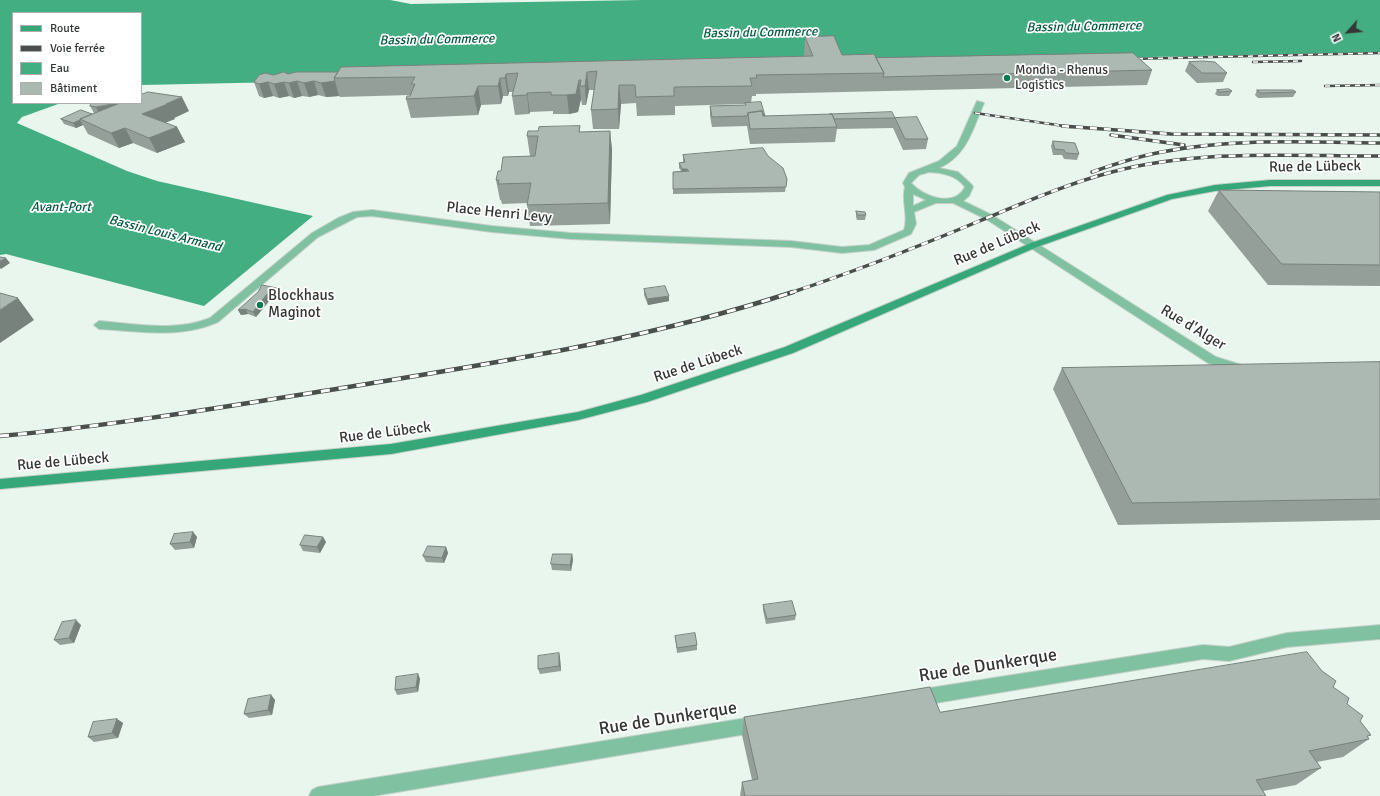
<!DOCTYPE html>
<html>
<head>
<meta charset="utf-8">
<style>
  body { margin:0 }
  #map { position:relative; width:1380px; height:796px; overflow:hidden; background:#e8f6ee; font-family:Signika,sans-serif }
  canvas { display:block }
  .legend { position:absolute; left:12px; top:12px; width:130px; height:92px; box-sizing:border-box; background:#fff; border:1px solid #adafae; margin:0; padding:5px 7px; list-style:none; font-size:12px; color:#333835 }
  .legend li { display:flex; align-items:center; gap:8px; height:20px }
  .legend b { width:20px; border:1px solid #adafae }
  .north { position:absolute; left:1328px; top:12px; width:40px; height:40px; -webkit-text-stroke:3px #fff; paint-order:stroke; rotate:243deg; font-size:11px; font-weight:700; line-height:16px; text-align:center; color:#333835 }
  .north::after { content:''; display:block; margin:auto; width:14px; height:18px; background:#333835; clip-path:polygon(50% 0,100% 100%,50% 72%,0 100%) }
</style>
</head>
<body>
<div id="map">
<canvas width="1380" height="796"></canvas>
<ul class="legend">
<li><b style="height:5px;background:#36a779"></b>Route</li>
<li><b style="height:5px;background:#494f4b"></b>Voie ferrée</li>
<li><b style="height:11px;background:#42ae81"></b>Eau</li>
<li><b style="height:11px;background:#acb9b2"></b>Bâtiment</li>
</ul>
<div class="north">N</div>
</div>
<script>
const g = document.querySelector('canvas').getContext('2d');
g.lineJoin = 'round';
function paint(path, color) { g.fillStyle = color; g.fill(path, 'evenodd'); }
function trace(path, color, width, dash) { g.strokeStyle = color; g.lineWidth = width; g.lineCap = dash ? 'butt' : 'round'; g.setLineDash(dash || []); g.stroke(path); }
function label(font, color, halo, rows, align = 'center') {
  g.font = font + ' Signika,sans-serif'; g.lineWidth = 3.5; g.setLineDash([]); g.textBaseline = 'middle'; g.strokeStyle = halo; g.fillStyle = color; for (const [text, x, y, turn = 0] of rows) {
    g.save(); g.translate(x, y); g.rotate((+turn || 0) * Math.PI / 180); g.textAlign = isNaN(turn) ? turn : align; if (halo) g.strokeText(text, 0, 0); g.fillText(text, 0, 0); g.restore();
  }
}
paint(new Path2D(`
  M0,0H390L411,4L643,0H1380V52L740,66L378,80L141,85V13H13V103H61L22,117L17,123L127,171L157,181L313,216L204,306L6,254L0,255Z`), '#42ae81');
const minor = new Path2D(`
  M977,101L984,103C973,128 967,156 939,168L958,172L972,185L973,187L969,196L963,201L992,215L1216,357L1245,366L1247,369L1245,372L1241,373L1208,363L986,219L953,203H936L914,212L916,224L911,234L874,250L842,253L791,247L571,239L492,232L372,216L357,217L318,237L218,322C180,339 140,331 99,329L94,325L99,321C136,324 176,332 210,318L312,233L338,218L353,212L372,210L492,226L571,233L791,241L842,247L869,245L904,230C909,217 901,201 905,187L903,183L909,173L939,161L957,146ZM929,172C943,173 956,175 965,187C955,208 923,197 911,183L919,175ZM913,194L926,200L913,206Z
  M1380,625V639L1287,647L1229,661L1203,659L917,706L911,704L909,698L911,692L917,690L1203,645L1229,647L1287,633Z
  M759,716L765,718L767,724L765,730L759,732L373,796H309L312,790L318,787Z`);
const secondary = new Path2D(`
  M1270,180H1380V186H1270L1215,191L1172,199L1037,247L793,353L647,402L578,420L391,454L0,489V479L391,444L578,412L641,395L785,347L1031,243L1167,195L1215,185Z`);
trace(minor, '#c4d0c9', 2);
trace(secondary, '#c4d0c9', 2);
paint(minor, '#7fc1a1');
paint(secondary, '#36a779');
const railFar2 = new Path2D(`
  M1128,59L1380,53
  M1253,62L1301,61
  M1325,86L1380,85
  M975,113L1071,127`);
const railFar1 = new Path2D(`
  M1062,126L1171,134L1380,135
  M1111,135L1184,145
  M1350,156H1380
  M1092,172C1115,164 1138,156 1162,152C1234,138 1307,142 1380,143
  M790,293C853,272 915,248 977,222C1021,204 1066,184 1112,172C1192,151 1275,155 1356,156`);
const rail = new Path2D(`
  M0,436C121,425 241,404 361,385C507,361 652,338 793,292`);
trace(railFar2, '#494f4b', 2.5);
trace(railFar1, '#494f4b', 3.5);
trace(rail, '#494f4b', 4.5);
trace(railFar2, '#fff', 1.5, [5]);
trace(railFar1, '#fff', 2.5, [7]);
trace(rail, '#fff', 3, [9]);
paint(new Path2D(`
  M805,37L842,55L876,58L1152,70L1147,85L756,94V96H752L751,103L765,116L895,118L893,128L837,129L835,142L750,144L747,126L712,127L710,116V106L745,105V104L675,106V115L637,116L636,103L621,104L619,129H593L591,110L594,90H589L586,105H582L581,99L578,112L569,114H553V111L530,112L529,114L515,115L512,96L513,92H509L508,96H503L501,104L481,105L478,115L411,118L406,99L410,95L340,97L339,96L326,97L318,95L309,97L302,96L294,98L289,96L279,98L273,96L264,98L259,96L254,82L273,75L804,56V55Z
  M1189,62L1227,73L1223,82L1197,83L1185,71Z
  M1217,90L1232,91L1229,96H1218L1215,94Z
  M1257,90L1296,92L1293,97L1258,98L1255,95Z
  M90,106L189,111L174,118L175,119L165,123L177,127L185,142L157,153L133,143L119,148L88,134L83,125L76,128L64,124L61,119L92,114L94,113Z
  M895,118L928,139L926,149L903,150L893,128Z
  M580,126V132L610,131L612,150L610,224L530,226L527,205V203L502,204L501,200H500L496,180L501,171L530,156L527,136L538,131Z
  M1053,141L1079,154L1077,160L1064,159L1062,155H1053L1051,146Z
  M683,155L768,156L787,179L785,192L673,194V172L681,171L679,168V163L683,162Z
  M1219,190L1380,192V286L1268,285L1208,211Z
  M856,211L866,215L865,220H857L856,217Z
  M277,288L279,293L270,300L256,317L248,314L241,315L238,310Z
  M644,289L669,301L648,305L644,295Z
  M1380,362V520L1118,525L1053,389L1062,368Z
  M193,532L197,537L194,548L175,550L170,544Z
  M323,537L326,542L320,553L303,551L300,545Z
  M446,547L448,553L444,563L426,562L423,556Z
  M572,554L573,560L571,571L552,570L551,564Z
  M763,605L796,615L795,620L766,624L763,610Z
  M81,625L74,643L60,645L54,640Z
  M675,636L697,645V650L677,653Z
  M559,653L560,658L561,671L540,674L538,669Z
  M418,674L420,679L418,692L397,695L395,690Z
  M1333,687L1347,704L1371,735L1367,737L1369,739L1343,757L1317,762L1321,768L1296,785L1263,791L1266,796H740L742,782L752,780L742,735L744,717L940,712Z
  M271,695L275,700L272,715L249,718L244,714Z
  M117,719L123,723L118,738L94,742L88,737Z`), '#949f99');
paint(new Path2D(`
  M587,72L589,90L586,105L585,86Z
  M506,74L509,92L508,96L505,78Z
  M500,78L503,96L501,104L498,86Z
  M579,80L581,99L578,112L569,114L567,95Z
  M297,81L302,96L294,98L289,83Z
  M314,81L318,95L309,97L304,83Z
  M335,81L339,96L326,97L321,83Z
  M268,82L273,96L264,98L259,84Z
  M284,82L289,96L279,98L274,84Z
  M619,85L621,104L619,129L618,109Z
  M478,86L481,105L478,115L474,96Z
  M527,93L530,112L529,114L527,95Z
  M182,97L189,111L174,118L175,119L150,128L142,114Z
  M118,103H127L101,117L96,107Z
  M80,120L83,125L76,128L73,123Z
  M177,127L185,142L157,153L149,138Z
  M125,128L133,143L119,148L111,133Z
  M610,131L612,150L610,224L608,203Z
  M682,169H687V174L682,175Z
  M6,258L10,263L1,269L0,268V261Z
  M277,288L279,293L270,300L256,317L253,312L267,294Z
  M669,296V301L648,305L647,299Z
  M18,298L34,320L0,343V310Z
  M245,309L248,314L241,315L238,310Z
  M193,532L197,537L194,548L190,542Z
  M323,537L326,542L320,553L317,547Z
  M446,547L448,553L444,563L442,558Z
  M572,554L573,560L571,571L570,565Z
  M76,620L81,625L74,643L69,638Z
  M559,653L560,658L561,671L559,666Z
  M418,674L420,679L418,692L416,687Z
  M271,695L275,700L272,715L268,710Z
  M117,719L123,723L118,738L112,733Z`), '#78827d');
const building = new Path2D(`
  M834,36L842,55L874,54L884,73L756,75L757,78H750L752,86L674,87V96L636,97L635,85H619L618,109L591,110L597,71L587,72L585,86H580L581,80H579L576,94L567,95H551V92L527,93V95L512,96L518,73L506,74L505,78H500L498,86H478L474,96L406,99L407,96H410L415,84H411L415,77L334,78L341,67L813,56L805,37Z
  M1133,53L1152,70L883,77L884,73L876,58Z
  M1203,61L1215,62L1227,73H1202L1189,62Z
  M284,72L288,74L296,72H338L334,78L335,81L321,83L314,81L304,83L297,81L289,83L284,82L274,84L268,82L259,84L254,82L259,75L265,73L273,75Z
  M1229,89L1232,91L1220,92L1217,90Z
  M1257,90H1293L1296,92L1261,93Z
  M148,92L182,97L166,104H168L142,114L177,127L149,138L125,128L111,133L80,119L120,103H141V95Z
  M761,102L765,116H763L762,111L748,113L747,116L712,117L710,106L746,105L745,103Z
  M92,103H118L96,107L90,106Z
  M81,110L92,114L80,119V120L73,123L61,119Z
  M762,111L764,116L832,114L837,127L750,129L748,113Z
  M892,112L895,118L834,119L832,114H830Z
  M917,117L928,139H905L895,118Z
  M580,126L579,132L610,131L608,203L527,205L531,183L498,184L499,180H496L498,171H501L503,157L535,156L538,136H527L528,131H538L539,127Z
  M1053,141L1075,143L1079,154L1066,153L1064,150L1055,149Z
  M763,148L768,156L783,168L787,179L786,187L673,189V172L689,171L687,169H682L679,163L685,162L683,155Z
  M1219,190L1380,192V265L1282,264Z
  M856,211L865,212L866,215H858Z
  M0,257L6,258L0,261Z
  M262,285L277,288L267,294L253,312L245,309L238,310L258,292Z
  M665,286L669,296L647,299L644,289Z
  M0,293L18,298L0,310Z
  M1380,362V499L1132,503L1062,368Z
  M193,532L190,542L170,544L174,534Z
  M305,535L323,537L317,547L300,545Z
  M428,546L446,547L442,558L423,556Z
  M553,554H572L570,565L551,564Z
  M792,601L796,615L767,619L763,605Z
  M76,620L69,638L54,640L62,622Z
  M695,633L697,645L677,648L675,636Z
  M1307,652L1322,671L1336,681L1333,687L1349,698L1347,704L1363,716L1360,721L1371,735L1367,736L1369,739L1309,751L1321,768L1256,780L1266,796H745L742,782L758,779L744,717L930,687L940,712Z
  M559,653V666L538,669V656Z
  M418,674L416,687L395,690L396,677Z
  M271,695L268,710L244,714L248,699Z
  M117,719L112,733L88,737L93,722Z`);
paint(building, '#acb9b2');
trace(building, '#78827d', 1);
for (const [x, y, r, color] of [
  [1007,78,4,"#0b7953"],
  [260,305,4,"#0b7953"]
]) { const dot = new Path2D(); dot.arc(x, y, r, 0, 2 * Math.PI); g.fillStyle = color; g.fill(dot); trace(dot, '#fff', 1.5); }
label('italic 13px', '#00593b', '#fff', [
  ["Bassin du Commerce",1084,27,-1],
  ["Bassin du Commerce",760,33,-1],
  ["Bassin du Commerce",437,40,-1],
  ["Avant-Port",61,208],
  ["Bassin Louis Armand",165,234,14]
]);
label('13px', '#333835', '#fff', [
  ["Mondia - Rhenus",1015,71],
  ["Logistics",1015,86]
], 'left');
label('15px', '#333835', '#fff', [
  ["Rue de Lübeck",1315,167,-1],
  ["Place Henri Levy",499,213,6],
  ["Rue de Lübeck",997,244,-23],
  ["Rue d'Alger",1193,328,31],
  ["Rue de Lübeck",698,364,-18],
  ["Rue de Lübeck",385,433,-7],
  ["Rue de Lübeck",63,462,-5]
]);
label('15px', '#333835', '#fff', [
  ["Blockhaus",268,296],
  ["Maginot",268,313]
], 'left');
label('18px', '#333835', '#fff', [
  ["Rue de Dunkerque",988,666,-9],
  ["Rue de Dunkerque",668,719,-9]
]);
</script>
</body>
</html>
